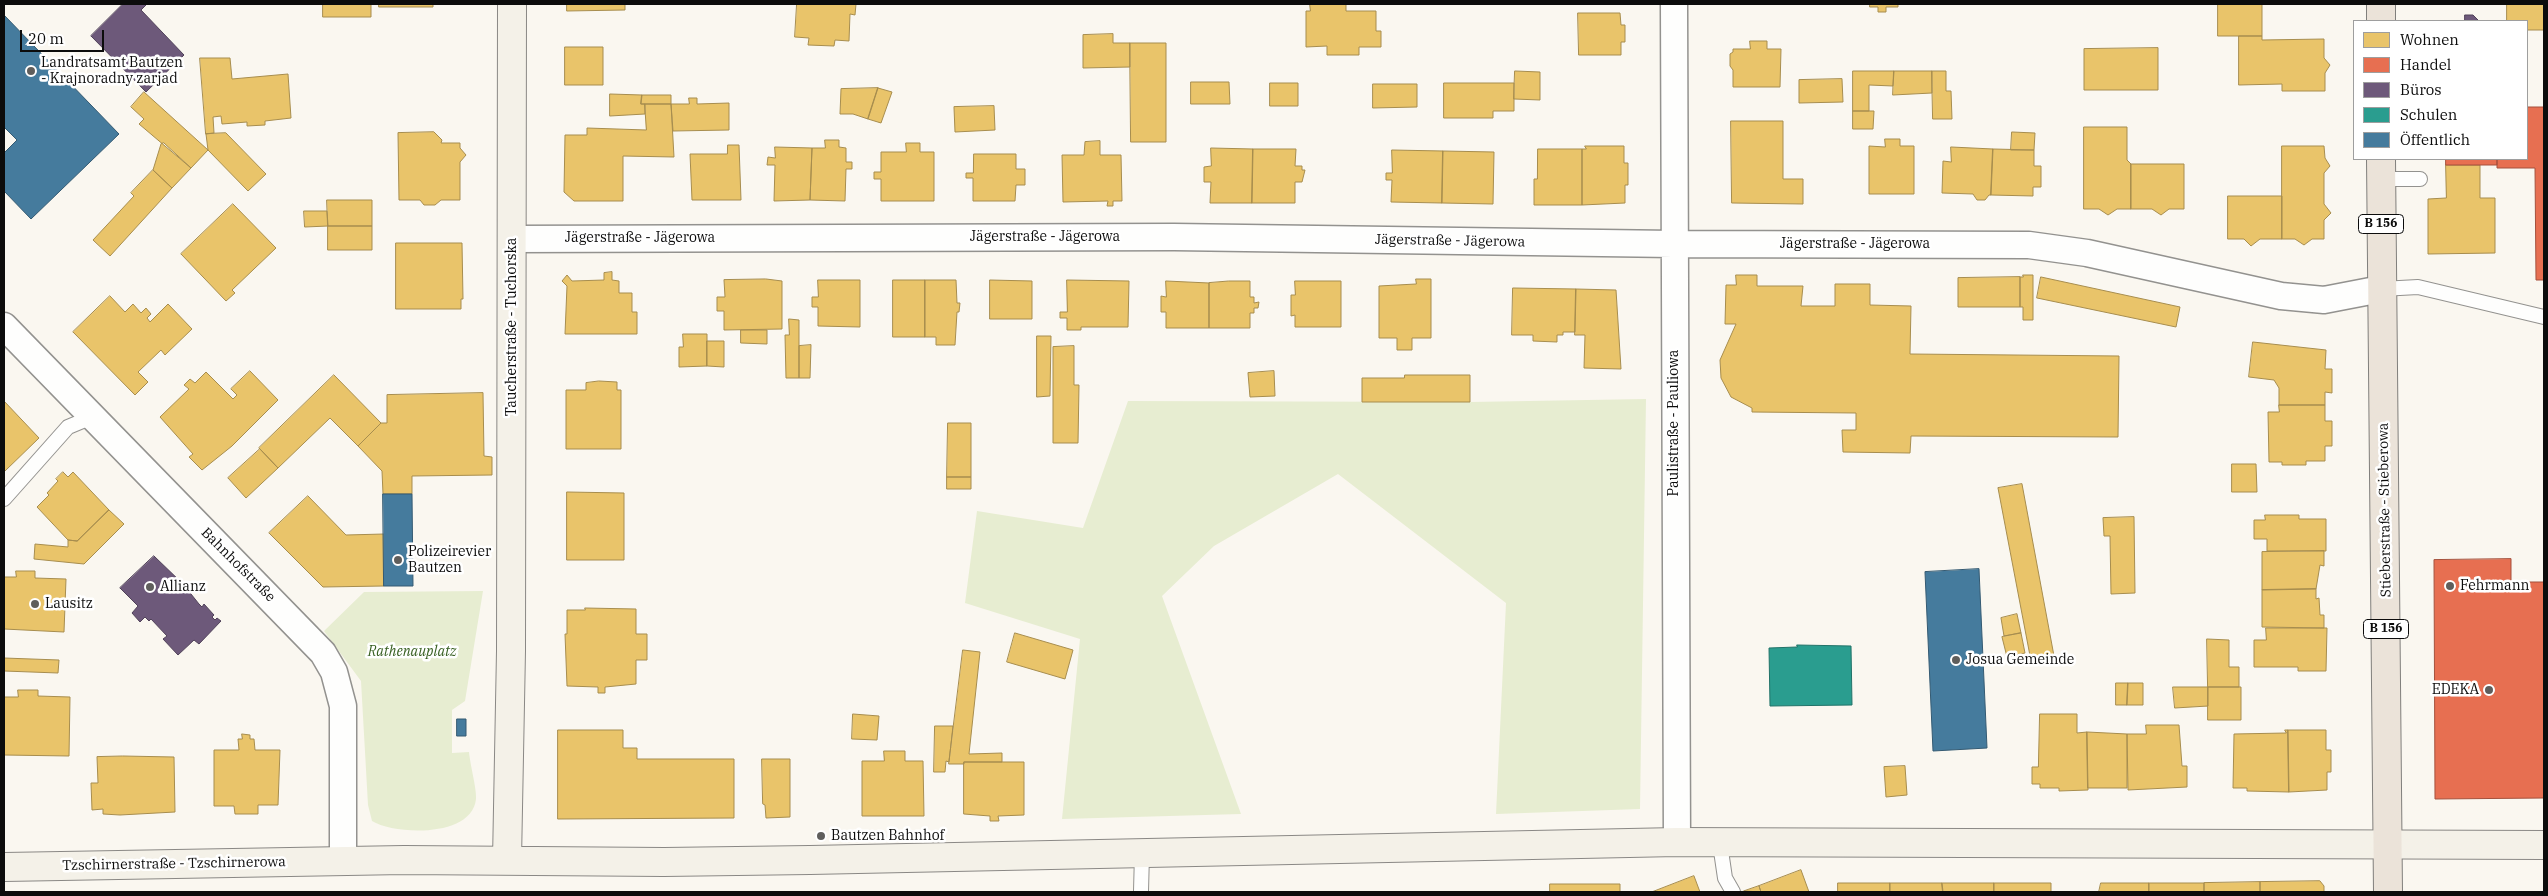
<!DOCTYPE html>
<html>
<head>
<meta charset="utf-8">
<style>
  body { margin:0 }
  #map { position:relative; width:2548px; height:896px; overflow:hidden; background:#faf7f0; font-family:"IBM Plex Serif",serif }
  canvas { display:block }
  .frame { position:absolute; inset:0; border:5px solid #0c0c0c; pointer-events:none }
  .legend { position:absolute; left:2353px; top:20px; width:175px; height:140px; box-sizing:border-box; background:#fff; border:1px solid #9e9e9e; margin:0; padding:6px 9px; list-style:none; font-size:15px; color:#0c0c0c }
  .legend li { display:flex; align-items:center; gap:10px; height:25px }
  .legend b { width:25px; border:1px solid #9e9e9e }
  .scale { position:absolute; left:20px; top:30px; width:84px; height:22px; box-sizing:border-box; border:2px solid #0c0c0c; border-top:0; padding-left:6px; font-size:15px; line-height:18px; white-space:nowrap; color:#0c0c0c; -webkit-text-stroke:4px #fff; paint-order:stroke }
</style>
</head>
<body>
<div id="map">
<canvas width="2548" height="896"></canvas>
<div class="frame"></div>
<ul class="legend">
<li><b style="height:14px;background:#e9c46a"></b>Wohnen</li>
<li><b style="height:14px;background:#e76f51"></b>Handel</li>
<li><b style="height:14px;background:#6d597a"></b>Büros</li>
<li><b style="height:14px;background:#2a9d8f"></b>Schulen</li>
<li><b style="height:14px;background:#457b9d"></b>Öffentlich</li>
</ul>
<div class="scale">20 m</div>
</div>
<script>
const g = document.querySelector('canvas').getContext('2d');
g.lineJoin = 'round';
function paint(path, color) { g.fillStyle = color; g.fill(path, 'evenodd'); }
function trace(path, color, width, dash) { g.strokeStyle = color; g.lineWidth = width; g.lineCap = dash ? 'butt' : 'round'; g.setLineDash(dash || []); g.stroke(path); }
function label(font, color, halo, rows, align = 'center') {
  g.font = font + ' "IBM Plex Serif",serif'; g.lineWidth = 5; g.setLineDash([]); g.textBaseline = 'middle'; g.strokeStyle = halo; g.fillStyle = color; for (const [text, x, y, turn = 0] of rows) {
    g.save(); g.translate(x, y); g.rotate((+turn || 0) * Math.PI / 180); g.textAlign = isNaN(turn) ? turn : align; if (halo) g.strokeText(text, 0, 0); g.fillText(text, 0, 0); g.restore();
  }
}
paint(new Path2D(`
  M1646,399L1640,809L1496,814L1506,603L1338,474L1214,546L1162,596L1241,814L1062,819L1080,639L965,603L977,511L1083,528L1128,401L1470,402Z
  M483,591L465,701L452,710V753L469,752C470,764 477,790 476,799C472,838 395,835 372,821L368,805L361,681L324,631L364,592Z`), '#e7edd1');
const homes = new Path2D(`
  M323,4H371V17H323Z
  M379,4H433V7H379Z
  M567,4H625V10L567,11Z
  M797,4H856L855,15L850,14L849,41L835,40L834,46L808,45L809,38L795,37Z
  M1310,4H1346V11H1376V31H1381V47H1359V55H1327V46L1306,47V11H1310Z
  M1870,4H1898V7H1886V12H1878V7H1870Z
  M2218,4H2262V36H2218Z
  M2507,4H2544V30H2527V21H2507Z
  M1578,13H1620L1621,25H1625V42H1621V55H1579Z
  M1113,34V43H1130V67L1083,68V35Z
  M2239,36H2262V40L2324,39V58L2330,65L2325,73V91H2282V84L2239,85Z
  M1750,41H1767V49H1781L1780,87H1733V70L1730,66V54L1733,52V49H1750Z
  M1130,43H1166V142H1131Z
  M565,47H603V85H565Z
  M2158,48V90H2084V49Z
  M200,58H230L232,79L288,74L291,118L265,121V125L247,126V122L222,124L221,116L213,117L214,133L206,134Z
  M1515,71L1540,72V100L1514,99Z
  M1853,71H1894L1893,86L1869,85V111H1853Z
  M1894,71H1932V93L1893,95Z
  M1932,71H1946V91H1951L1952,119H1933Z
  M1842,79L1843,102L1799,103V80Z
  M1191,82H1229L1230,104H1191Z
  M1270,83H1298V106H1270Z
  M1444,83H1514V111H1493V118H1444Z
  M1373,84H1417V107L1373,108Z
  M878,88L892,92L881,123L868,119Z
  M878,88L868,119L853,114H840L841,89Z
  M144,92L208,150L191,168L139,124L144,119L131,107Z
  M610,94L642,95L641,104H645V114L610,116Z
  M642,95H671V104H641Z
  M689,98H697V104L729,103V130L673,131L671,104H689Z
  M645,104H671L674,157L623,156V201H574L564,192L565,135H587V128L646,130Z
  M994,106L995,130L955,132L954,107Z
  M1853,111H1874L1873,129H1853Z
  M1731,121H1783V179H1803V204L1732,203Z
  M2084,127H2127V160L2131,164V209H2117L2108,215L2099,209H2084Z
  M434,132L442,140L441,143H460V148L466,155L460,162V200H441L435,205H424L420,200H399L398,133Z
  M2012,132L2035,133L2034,150H2011Z
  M226,133L266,174L248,191L208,150L206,134Z
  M1885,139H1900V146H1914V194H1869V146L1885,147Z
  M825,140H839V147L846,148V162H852V169H846L845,201L810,200L812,148H825Z
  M1100,141V155H1121L1122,201H1113V206H1107L1108,201L1063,202L1062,155H1084L1085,142Z
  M164,143L191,168L172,188L153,170L161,144Z
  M906,143H920V152H934V201H881V179H874V172H881V152H906Z
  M728,145H739L741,200H692L690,154H727Z
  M1585,146H1624V163H1628V185H1625V203L1582,205V149H1586Z
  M2282,146H2324L2325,158L2330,166L2324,173V204L2331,213L2324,220V239H2312L2304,245L2295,239H2282Z
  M775,147L812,148L810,200L774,201L775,165H767L768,157L775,158Z
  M1951,147L1993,149L1991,195H1989L1985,200H1977L1973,194L1942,193L1943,161L1951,162Z
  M1211,148L1253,149L1252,203H1210L1211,182H1204V167L1211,166Z
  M1253,149H1296L1295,166H1302V170H1305L1302,182H1295V203H1252Z
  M1538,149H1582V205H1534V179H1537Z
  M1993,149L2034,150V166H2041V187H2033V196L1991,195Z
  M1392,150L1443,151L1442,203L1391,202L1392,180H1386V173H1392Z
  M1443,151L1494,152L1493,204L1442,203Z
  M974,154H1016V169H1025V185H1016L1015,201H973V178H966V173H973Z
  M2131,164H2184V209H2169L2161,215L2152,209H2131Z
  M2446,165H2480V198H2495V253L2428,254V199L2446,198Z
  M153,170L172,188L110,256L93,240L134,196L131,193Z
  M2228,196H2282V239H2260L2251,246L2244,239H2228Z
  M327,200H372V226H328Z
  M233,204L276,248L232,290L235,293L226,301L181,254Z
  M304,211H327L328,226L305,227Z
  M328,226H372V250H328Z
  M396,243H462L463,299H461V309H396Z
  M612,272V280L619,281V293H632V312H637V334H565L567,286L562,281L567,275L572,281L604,280V273Z
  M1736,275H1757V286H1803L1801,306H1835V284H1870V305L1911,306L1910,354L2119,356L2118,437L1911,436L1910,453L1843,452L1842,430H1856V413L1752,412V408L1731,397L1721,378L1720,360L1736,324H1725L1726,285H1736Z
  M2023,275H2033V320H2023V307H2020V277H2023Z
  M2020,277V307H1958V278Z
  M2041,277L2180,307L2176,327L2037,298Z
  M766,279L782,281V329L724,330V311H717V297H725L724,280Z
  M1416,279H1431V338H1412V350H1397V338H1379V286L1416,284Z
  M818,280H860V327L818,326V307H812V297H818Z
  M893,280H925V337H893Z
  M925,280H956L957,303H960L959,312H957L955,345H936V337H925Z
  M990,280L1032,281V319H990Z
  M1067,280L1129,281L1128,327H1081V330H1067V318H1060V312H1067Z
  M1166,281L1209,283V328H1166V312H1161V296L1166,297Z
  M1229,281H1250V297H1254V303L1259,302L1258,308H1254V313H1250V328H1209V283Z
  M1295,281H1341V327H1295V315L1291,316V295H1295Z
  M1513,288L1576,289L1575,332H1563V335H1557V342L1533,341V335H1512Z
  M1576,289L1616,290L1621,369L1584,368L1585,335H1575Z
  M110,296L125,312L133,304L141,313L146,308L151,314L147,318L150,322L168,304L192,329L165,355L161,350L138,372L148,382L135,395L73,332Z
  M789,319L799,320V378H786L785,335H789Z
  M741,330H767V344L741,343Z
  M683,334H707V366L679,367V347H683Z
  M1037,336H1051L1050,396L1037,397Z
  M707,341H724V367L707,366Z
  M2253,342L2326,350L2325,369H2332V393L2325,392V405H2279V388L2274,380L2249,377Z
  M811,345L810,378H799V346Z
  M1074,346V385H1079L1078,443H1053V347Z
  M250,371L278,400L232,446L202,470L189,457L193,454L160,417L189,389L184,385L190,379L195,383L206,372L233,399L237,395L231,389Z
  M1274,371L1275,396L1250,397L1248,373Z
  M334,375L381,423L358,446L330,418L278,468L259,448Z
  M1405,375H1470V402H1362V378H1404Z
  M599,381L617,382V390H621V449H566V390H586V383Z
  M483,393L484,456L492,457V475L412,476V494H383L382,471L358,446L381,423H387V395Z
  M4,401L39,438L4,472Z
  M2279,405H2325V421H2332V446H2325V461H2306V465H2282V462H2269L2268,412H2279Z
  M948,423H971V477H947Z
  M260,449L278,468L246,498L228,478Z
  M2232,464H2256L2257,492H2232Z
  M63,472L68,477L73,472L109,510L77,541L68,540L37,507L49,495L47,493L58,481L56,479Z
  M947,477H971V489H947Z
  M2022,484L2054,656L2031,661L1998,488Z
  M567,492L624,493V560H567Z
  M308,496L346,535L384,534V586L323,587L269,533Z
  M109,510L124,524L84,564L34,559L35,544L68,547V540L77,541Z
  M2265,515H2299V519H2326V551H2267V539H2254V520H2265Z
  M2134,517L2135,593L2111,594L2110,536H2104L2103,518Z
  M2324,551V566L2320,565L2316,589L2262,590V552Z
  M16,571H35V578L66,579L64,632L4,629V577H16Z
  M2316,589V599L2319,598L2320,615H2324V628L2262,627V590Z
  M585,608L636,609V634H647V660H636V684L605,687V693H598V687L567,686L565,634H567V610H585Z
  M2017,614L2021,633L2004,636L2001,618Z
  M2266,628H2327L2326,671H2298V667H2254V640H2266Z
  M1015,633L1073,650L1065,679L1007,662Z
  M2021,633L2025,653L2007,657L2002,637Z
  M2207,639L2229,640V667H2239V687H2208Z
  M963,650L980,652L969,754L1002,753V762H964V764H949Z
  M4,658L59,660L58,673L4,671Z
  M2116,683H2128L2127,705H2116Z
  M2128,683H2143V705H2127Z
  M2173,687H2208V706L2175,708Z
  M2208,687H2241V720H2208Z
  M18,690H38V696L70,697L69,756L4,755V697H18Z
  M853,714L879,716L877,740L852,739Z
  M2040,714H2077V733L2087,732L2088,790L2059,791V788H2040V784H2032V767H2038Z
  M2146,725H2179L2182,766H2187V787L2128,790L2127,734H2146Z
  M935,726H953L949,762L946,761L945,772H934Z
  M558,730H623V748H637V759H734V818L558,819Z
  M2285,730H2288L2289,792L2247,791V788H2233L2234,734L2286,733Z
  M2288,730H2326V750H2331V772H2327V790L2289,792Z
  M2087,732L2127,734V788H2088Z
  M242,734L250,735V739H254L255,750H280L278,805H258V814H235L234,806H214V750H239L238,739H242Z
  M884,751H905V761H923L924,816H862V761H884Z
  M123,756L174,757L175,812L120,815L103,814V809L92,810L91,783H98L97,757Z
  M762,759H790V817L766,818L765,805L763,804Z
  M964,762H1024V815L998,816L999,821H990V816L964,814Z
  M1905,766L1907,795L1886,797L1884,767Z
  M1801,870L1809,892H1761L1759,886Z
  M1694,876L1700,892H1652Z
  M2320,881L2324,886V892H2260V882Z
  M2260,882V892H2204V883Z
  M1838,883H1890V892H1838Z
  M1890,883H1942L1943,892H1890Z
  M1942,883H1994V892H1943Z
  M1994,883H2051V892H1994Z
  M2101,883H2149V892H2099Z
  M2149,883H2204V892H2149Z
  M1550,884H1620V892H1550Z
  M1759,886L1761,892L1744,891Z`);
paint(homes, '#e9c46a');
trace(homes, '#a78d4e', 1);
const shops = new Path2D(`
  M2527,107H2544V280H2536L2535,168H2497V159H2527Z
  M2446,159H2497V165H2446Z
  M2511,559V582H2544V798L2435,799L2434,560Z`);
paint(shops, '#e76f51');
trace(shops, '#a5513c', 1);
const offices = new Path2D(`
  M123,4H147L141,10L184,55L146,92L91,36Z
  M2465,15H2473L2479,21H2465Z
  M154,556L183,584L199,604L202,607L204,604L214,615L212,617L215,620L217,618L221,621L199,644L194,640L178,655L163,639L167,636L151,619L149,621L145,617L140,622L132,613L138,606L120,588Z`);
paint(offices, '#6d597a');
trace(offices, '#504259', 1);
const schools = new Path2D(`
  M1797,645L1851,646L1852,705L1770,706L1769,648L1797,647Z`);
paint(schools, '#2a9d8f');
trace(schools, '#217268', 1);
const public = new Path2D(`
  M4,15L119,134L31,219L4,191V153L17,140L4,127Z
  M383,494H412L413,586H384Z
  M1979,569L1987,748L1933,751L1925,572Z
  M457,719H466V736H457Z`);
paint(public, '#457b9d');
trace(public, '#345a72', 1);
const lane = new Path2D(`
  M2381,179H2420
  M2381,289L2418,287L2544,317
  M4,499L68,427L92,417
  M1720,844L1725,878L1733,892
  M1141,891L1142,854`);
const street = new Path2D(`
  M1674,4L1677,842
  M513,239L1174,237L1673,244L2029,245L2087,253L2281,296L2324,300L2381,289
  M4,326L323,653L334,672L343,706V860`);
const secondary = new Path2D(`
  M507,860L511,651L512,4
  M4,867L404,860L664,862L810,860L1677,842L2544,845`);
const primary = new Path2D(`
  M2381,21V4
  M2381,159L2388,892`);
trace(lane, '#93928f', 16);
trace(street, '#93928f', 29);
trace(secondary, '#8a8885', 30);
trace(primary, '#807f7c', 30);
trace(lane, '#fefefd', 14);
trace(street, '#fefefd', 26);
trace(secondary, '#f4f1e8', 28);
trace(primary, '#ebe3d9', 28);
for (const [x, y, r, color] of [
  [31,71,5,"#5f5e5c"],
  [398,560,5,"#5f5e5c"],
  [2450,586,5,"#5f5e5c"],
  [150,587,5,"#5f5e5c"],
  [35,604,5,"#5f5e5c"],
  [1956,660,5,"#5f5e5c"],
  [2489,690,5,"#5f5e5c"],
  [821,836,5,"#5f5e5c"]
]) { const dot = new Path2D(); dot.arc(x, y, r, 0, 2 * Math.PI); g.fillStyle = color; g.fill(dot); trace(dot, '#fff', 2); }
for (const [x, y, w] of [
  [2381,224,45],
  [2386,629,45]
]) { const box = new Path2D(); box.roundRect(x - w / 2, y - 9.5, w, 19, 4); g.fillStyle = '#fff'; g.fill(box); trace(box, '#0c0c0c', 1); }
label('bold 12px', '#0c0c0c', null, [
  ["B 156",2381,224],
  ["B 156",2386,629]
]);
label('14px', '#0c0c0c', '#fff', [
  ["Landratsamt Bautzen",41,63],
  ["- Krajnoradny zarjad",41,79],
  ["Polizeirevier",408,552],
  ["Bautzen",408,568],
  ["Fehrmann",2460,586],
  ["Allianz",160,587],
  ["Lausitz",45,604],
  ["Josua Gemeinde",1966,660],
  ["EDEKA",2479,690,"right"],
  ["Bautzen Bahnhof",831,836]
], 'left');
label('14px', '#0c0c0c', '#fff', [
  ["Jägerstraße - Jägerowa",1045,237],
  ["Jägerstraße - Jägerowa",640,238],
  ["Jägerstraße - Jägerowa",1450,241,1],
  ["Jägerstraße - Jägerowa",1855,244],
  ["Taucherstraße - Tuchorska",512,327,-90],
  ["Paulistraße - Pauliowa",1674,423,-90],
  ["Stieberstraße - Stieberowa",2385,510,-91],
  ["Bahnhofstraße",238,565,45],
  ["Tzschirnerstraße - Tzschirnerowa",174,864,-1]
]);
label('italic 14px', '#375f21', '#fff', [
  ["Rathenauplatz",412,652]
]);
</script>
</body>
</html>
